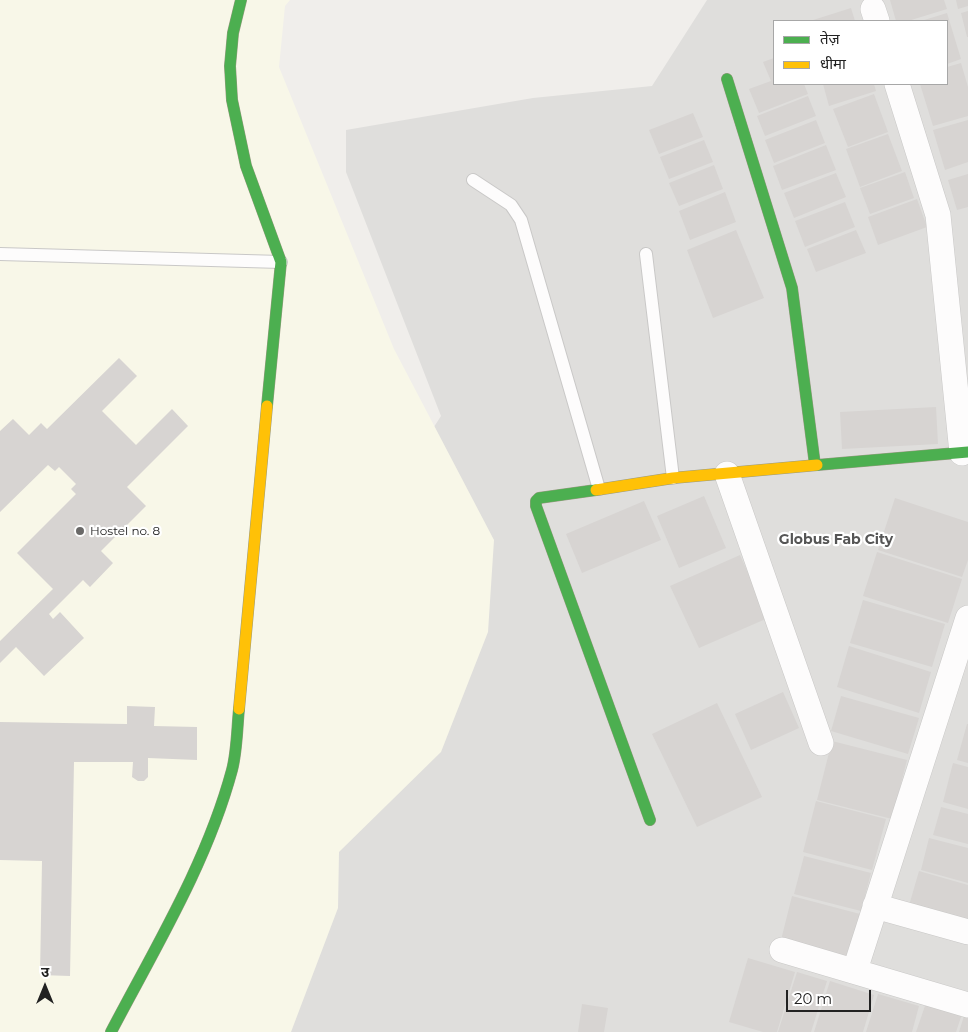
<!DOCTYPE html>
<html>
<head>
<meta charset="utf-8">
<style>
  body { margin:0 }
  #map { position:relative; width:968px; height:1032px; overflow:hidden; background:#f0eeeb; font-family:Montserrat,"Noto Sans Devanagari",sans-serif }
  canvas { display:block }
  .legend { position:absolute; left:773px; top:20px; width:175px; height:65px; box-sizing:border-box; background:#fff; border:1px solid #a7a7a7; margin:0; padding:6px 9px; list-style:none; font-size:15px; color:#222 }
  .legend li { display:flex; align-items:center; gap:10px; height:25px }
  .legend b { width:25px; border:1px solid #a7a7a7 }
  .north { position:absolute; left:20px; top:962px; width:50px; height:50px; -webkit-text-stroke:4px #fff; paint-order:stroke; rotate:0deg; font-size:14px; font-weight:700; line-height:20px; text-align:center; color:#222 }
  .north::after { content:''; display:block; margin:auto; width:18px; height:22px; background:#222; clip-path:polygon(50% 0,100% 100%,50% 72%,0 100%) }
  .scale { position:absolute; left:786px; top:990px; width:85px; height:22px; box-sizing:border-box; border:2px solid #222; border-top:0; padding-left:6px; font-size:15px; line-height:18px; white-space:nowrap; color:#222; -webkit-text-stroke:4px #fff; paint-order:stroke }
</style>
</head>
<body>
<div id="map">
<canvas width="968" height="1032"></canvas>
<ul class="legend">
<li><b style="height:6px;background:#4caf50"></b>तेज़</li>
<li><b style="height:6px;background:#ffc107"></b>धीमा</li>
</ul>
<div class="north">उ</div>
<div class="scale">20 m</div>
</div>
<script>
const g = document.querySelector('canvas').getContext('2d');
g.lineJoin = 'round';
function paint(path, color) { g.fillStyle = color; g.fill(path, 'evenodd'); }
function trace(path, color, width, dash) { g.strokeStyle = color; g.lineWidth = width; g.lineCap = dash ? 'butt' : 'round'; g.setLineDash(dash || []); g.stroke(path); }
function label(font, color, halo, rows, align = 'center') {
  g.font = font + ' Montserrat,sans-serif'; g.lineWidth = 4.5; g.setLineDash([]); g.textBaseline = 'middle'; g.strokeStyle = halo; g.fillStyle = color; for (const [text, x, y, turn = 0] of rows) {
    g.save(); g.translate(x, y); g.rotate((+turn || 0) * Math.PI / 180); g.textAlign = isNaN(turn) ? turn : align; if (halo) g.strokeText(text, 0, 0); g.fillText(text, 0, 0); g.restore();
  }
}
paint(new Path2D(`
  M707,0H968V1032H172L275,674L441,416L346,172V130L533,98L652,86ZM774,21H947V84H774Z`), '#dfdedc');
paint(new Path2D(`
  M0,0H290L285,6L279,67L394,349L494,540L488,632L441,752L339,852L338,908L291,1032H0Z`), '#f8f7e8');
paint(new Path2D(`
  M890,0H944L947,9L908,21H896Z
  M956,0H968V6L958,9Z
  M851,8L855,21H810Z
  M968,11V37H967L961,13Z
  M947,13L961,59L947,64V21H921Z
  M774,58V84H804L808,94L759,113L749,89L771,81L763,62Z
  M961,63L968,87V116L933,126L920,84H947V67Z
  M823,84H874L876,91L829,106Z
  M874,94L888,132L848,147L833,109Z
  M808,96L816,116L765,136L757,116Z
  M693,113L703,137L659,154L649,130Z
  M816,120L825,143L774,163L765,140Z
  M968,120V162L945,170L933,130Z
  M888,134L902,171L860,187L846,149Z
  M704,140L713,162L669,179L660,157Z
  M826,145L836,170L782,190L773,166Z
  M714,165L723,189L679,206L669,183Z
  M905,172L914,198L870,214L860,188Z
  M836,173L846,197L794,218L784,193Z
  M968,174V207L957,210L948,180Z
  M725,192L736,222L690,240L679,211Z
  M917,199L927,227L878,245L868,217Z
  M845,202L855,227L805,247L795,221Z
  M736,230L764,298L713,318L687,250Z
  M856,230L866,253L816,272L807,249Z
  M119,358L137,376L102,411L136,445L172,409L188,426L127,487L146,506L101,551L113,563L90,587L83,580L49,614L53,619L60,612L84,638L44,676L16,647L0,663V641L53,589L17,553L76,494L71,489L76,484L59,467L55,471L48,465L0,512V431L13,419L29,435L41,423L47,429Z
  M936,407L938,444L842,449L840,412Z
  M704,496L726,548L679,568L657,516Z
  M895,498L968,522V560L962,577L878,550Z
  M644,501L661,540L582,573L566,534Z
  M877,552L962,579L948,623L863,596Z
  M740,555L768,618L699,648L670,586Z
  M863,600L945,624L932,667L850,643Z
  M849,646L931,672L919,713L837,687Z
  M783,692L799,728L751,750L735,714Z
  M841,696L919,718L908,754L831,731Z
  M717,703L762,797L697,827L652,734Z
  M127,706L155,707L154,726L197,727V760L148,758V777L144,781H138L132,777L133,762H74L70,976L40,975L42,861L0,860V722L127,724Z
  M967,724H968V763L957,760Z
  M832,741L907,760L892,819L817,800Z
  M953,763L968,767V809L943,802Z
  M816,801L886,819L872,870L803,852Z
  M941,807L968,814V844L933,835Z
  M929,838L968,848V883L921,870Z
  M804,856L871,873L861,911L794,894Z
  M919,871L968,885V926L908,909Z
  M792,896L860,914L849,957L781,940Z
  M748,958L795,972L777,1032H763L729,1022Z
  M797,972L827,981L811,1032H778Z
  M830,981L874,995L863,1032H814Z
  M878,994L919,1006L912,1032H866Z
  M926,1003L962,1014L956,1032H916Z
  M582,1004L608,1008L604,1032H578Z
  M964,1016L968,1017V1032H959Z`), '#d7d4d2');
const lane = new Path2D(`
  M473,180L511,205L521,220L599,489
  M0,254L281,262
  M646,254L673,478`);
const street = new Path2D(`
  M873,9L877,21
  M897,84L938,215L962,453
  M727,474L821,743
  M875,906L968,932
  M782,950L968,1005
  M855,970L968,618`);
const fast = new Path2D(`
  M241,0L233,33L230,66L232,100L246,166L281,262L267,406
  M727,79L792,288L815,465
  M817,465L968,452
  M596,490L539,498L536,501V506L650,820
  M111,1032C155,948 207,863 232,770C237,751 237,729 239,709`);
const slow = new Path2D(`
  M596,490L673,478L817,465
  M239,709L267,406`);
trace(lane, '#c9c8c7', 14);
trace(street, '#c9c8c7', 26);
trace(fast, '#999a82', 12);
trace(slow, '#999a82', 12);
trace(lane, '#fdfcfc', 12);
trace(street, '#fdfcfc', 25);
trace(fast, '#4caf50', 11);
trace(slow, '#ffc107', 11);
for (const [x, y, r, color] of [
  [80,531,5,"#6a6968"]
]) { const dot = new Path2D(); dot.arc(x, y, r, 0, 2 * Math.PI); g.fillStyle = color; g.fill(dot); trace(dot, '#fff', 2); }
label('12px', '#222', '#fff', [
  ["Hostel no. 8",90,531]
], 'left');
label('bold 14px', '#555', '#fff', [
  ["Globus Fab City",836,540]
]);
</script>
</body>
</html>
